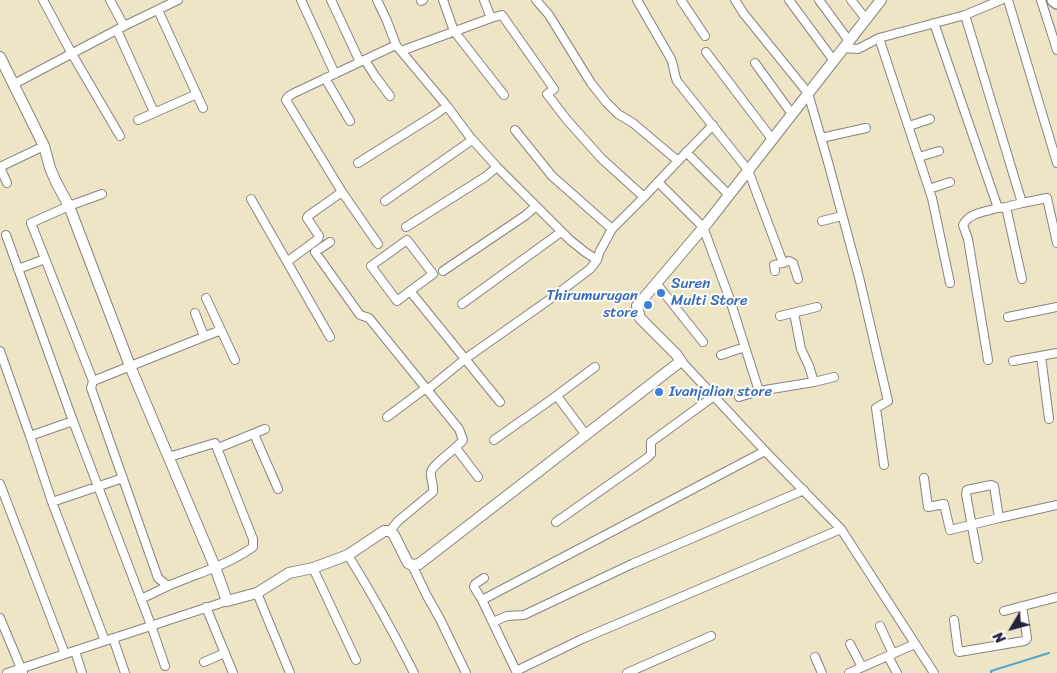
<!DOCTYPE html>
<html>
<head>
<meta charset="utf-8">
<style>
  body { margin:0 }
  #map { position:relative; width:1057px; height:673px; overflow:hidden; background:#eee4c6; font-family:Sriracha,sans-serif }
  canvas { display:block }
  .north { position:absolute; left:987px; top:603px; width:50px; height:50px; -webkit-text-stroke:4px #fdfcf7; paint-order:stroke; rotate:233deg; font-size:14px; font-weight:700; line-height:20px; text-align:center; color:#22223b }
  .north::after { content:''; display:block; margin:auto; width:18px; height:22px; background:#22223b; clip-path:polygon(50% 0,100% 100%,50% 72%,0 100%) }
</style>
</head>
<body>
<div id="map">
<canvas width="1057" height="673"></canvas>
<div class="north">N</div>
</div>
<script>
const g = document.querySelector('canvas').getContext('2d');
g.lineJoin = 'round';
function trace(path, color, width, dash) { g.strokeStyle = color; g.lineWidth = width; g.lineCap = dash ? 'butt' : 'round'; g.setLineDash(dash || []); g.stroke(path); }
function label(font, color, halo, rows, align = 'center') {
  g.font = font + ' Sriracha,sans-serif'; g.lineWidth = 4; g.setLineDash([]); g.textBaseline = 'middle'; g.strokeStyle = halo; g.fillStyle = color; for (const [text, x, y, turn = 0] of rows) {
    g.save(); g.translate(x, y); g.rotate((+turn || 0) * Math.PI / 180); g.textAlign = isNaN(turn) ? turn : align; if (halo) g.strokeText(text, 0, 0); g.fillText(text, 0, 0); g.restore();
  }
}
trace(new Path2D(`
  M991,673V671L1049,653`), '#51aace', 2);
const street = new Path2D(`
  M43,0L72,54L120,136
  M301,0L335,74
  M331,0L360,62
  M377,0L387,21L396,45L401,51L491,18L502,15L554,89L547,94L567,120L602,159L644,197L658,182L703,227L729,297L759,391L739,397
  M443,0L454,31L504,95
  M484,0L491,18
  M536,0L549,15L591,83L606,102L618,114L633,123L678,161L658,182
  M637,0L671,59C674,66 674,74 677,81L748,170L783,263
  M681,0L705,36
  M735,0L744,14L808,93L828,162L859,277L888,401L876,408L884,465
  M789,0L834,61
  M819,0L849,41
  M851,0L866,19
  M1008,0L1057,163
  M1041,0L1057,50
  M421,1L423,0
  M158,10L203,108
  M965,15L1022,203L1006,207L1022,279
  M934,23L998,208L1006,207
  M124,26L178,0
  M117,30L154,112
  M879,38L932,198L950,283
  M844,48L858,49L879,38L965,15L1001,0
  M401,51L447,106L470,137L497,167L570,240L585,252L597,260
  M706,52L772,139
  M365,60L375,76L390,96
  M755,63L792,114
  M325,78L350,121
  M14,84L124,26L110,0
  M138,120L197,94
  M909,126L930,119
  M515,130L552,176L612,229L644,197
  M821,138L866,128
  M686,152L729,195
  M919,157L939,151
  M678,161L713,125
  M358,163L436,114L447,106
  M0,166V167L44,146
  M0,167L7,183
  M929,189L950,182
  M251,199L330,337
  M385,201L472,140
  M1022,203L1047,198L1057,243
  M822,221L842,216
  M406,227L485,177L497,167
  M330,242L315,252L360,315L369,318L459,429L463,440C456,449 432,465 431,472C430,479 434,483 433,492L398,521L390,531
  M378,244L342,192L286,100L288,97L292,94L396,45
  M288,261L318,239L319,236L307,218L308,216L342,192
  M18,269L45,259
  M443,271L526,215L536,206
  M775,271L774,265L789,261L793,263L798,279
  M656,283L703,342
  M410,291L397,301L371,266L407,240L433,274L410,291L500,402
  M462,304L561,232
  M195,313L204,336
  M780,316L817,307
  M1008,317L1057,307
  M221,330L235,360
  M0,351L30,436L73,421L6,235
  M721,355L745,347
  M1041,356L1049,419
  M988,360L968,239L963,225C970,212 985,212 998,208
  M1013,361L1057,353
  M93,381L31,223L69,206L102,194
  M814,382L834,377
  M427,390L465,359L553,297L590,269L597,260L600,251L612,229
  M759,391L814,382L809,366L801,349L794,313
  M557,396L586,435
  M387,417L426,388
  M73,421L151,625L165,666
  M254,434L278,489
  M30,436L52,502
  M494,440L552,399L595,367
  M218,448L265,429
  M456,448L478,477
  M169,457L215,443L253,539V547C228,565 196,574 168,586L158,578L91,388L93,381L221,330L206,298
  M924,478L928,507L944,504L950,530L999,518
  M0,484L65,654
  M556,522L647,458L651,454V442L714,396
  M841,529L934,673
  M348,555C372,594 394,633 414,673
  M978,559L966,494L967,490L991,485L994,486L999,518L1057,505
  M412,565L427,596L440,619L466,673
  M313,568L356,660
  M484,578L475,584L474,587L482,600L517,673
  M257,593L290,673
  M141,599L168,586
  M482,600L765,451
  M206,607L233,673
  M1004,611L1057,597
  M0,618L23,673
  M954,620L958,650L959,652L1024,641L1026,640L1027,638L1022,606
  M493,622L507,616L524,615L632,564L804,490
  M880,626L893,654
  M113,638L125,673
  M105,641L52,502L123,478
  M850,644L862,667
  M75,651L82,673
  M888,656L897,673
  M815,657L822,673
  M204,662L225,653
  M516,671L582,639L841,529L765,451L681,361
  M7,673L227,601
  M627,673L711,636
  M849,673L915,644`);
const secondary = new Path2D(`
  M0,57L44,146L50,168L56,182L69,206L130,366L215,567L227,601L257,593L289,573L313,568L348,555L384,531H390L394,535L408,563L412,565L419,564L681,361L676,354L640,318L637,306L708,222L881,0`);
const primary = new Path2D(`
  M1053,0L1057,3`);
trace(street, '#888380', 10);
trace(secondary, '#888380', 12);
trace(primary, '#888380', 14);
trace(street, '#fff', 8);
trace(secondary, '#fff', 10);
trace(primary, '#fff', 11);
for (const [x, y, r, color] of [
  [661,293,5,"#3f7fe0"],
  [648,305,5,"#3f7fe0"],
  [659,392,5,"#3f7fe0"]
]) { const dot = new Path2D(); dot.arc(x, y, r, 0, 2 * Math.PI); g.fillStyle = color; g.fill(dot); trace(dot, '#fdfcf7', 2); }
label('15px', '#366cbe', '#fdfcf7', [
  ["Suren",671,284],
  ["Multi Store",671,301],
  ["Thirumurugan",638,296,"right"],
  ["store",638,313,"right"],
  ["Ivanjalian store",669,392]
], 'left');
</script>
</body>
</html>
